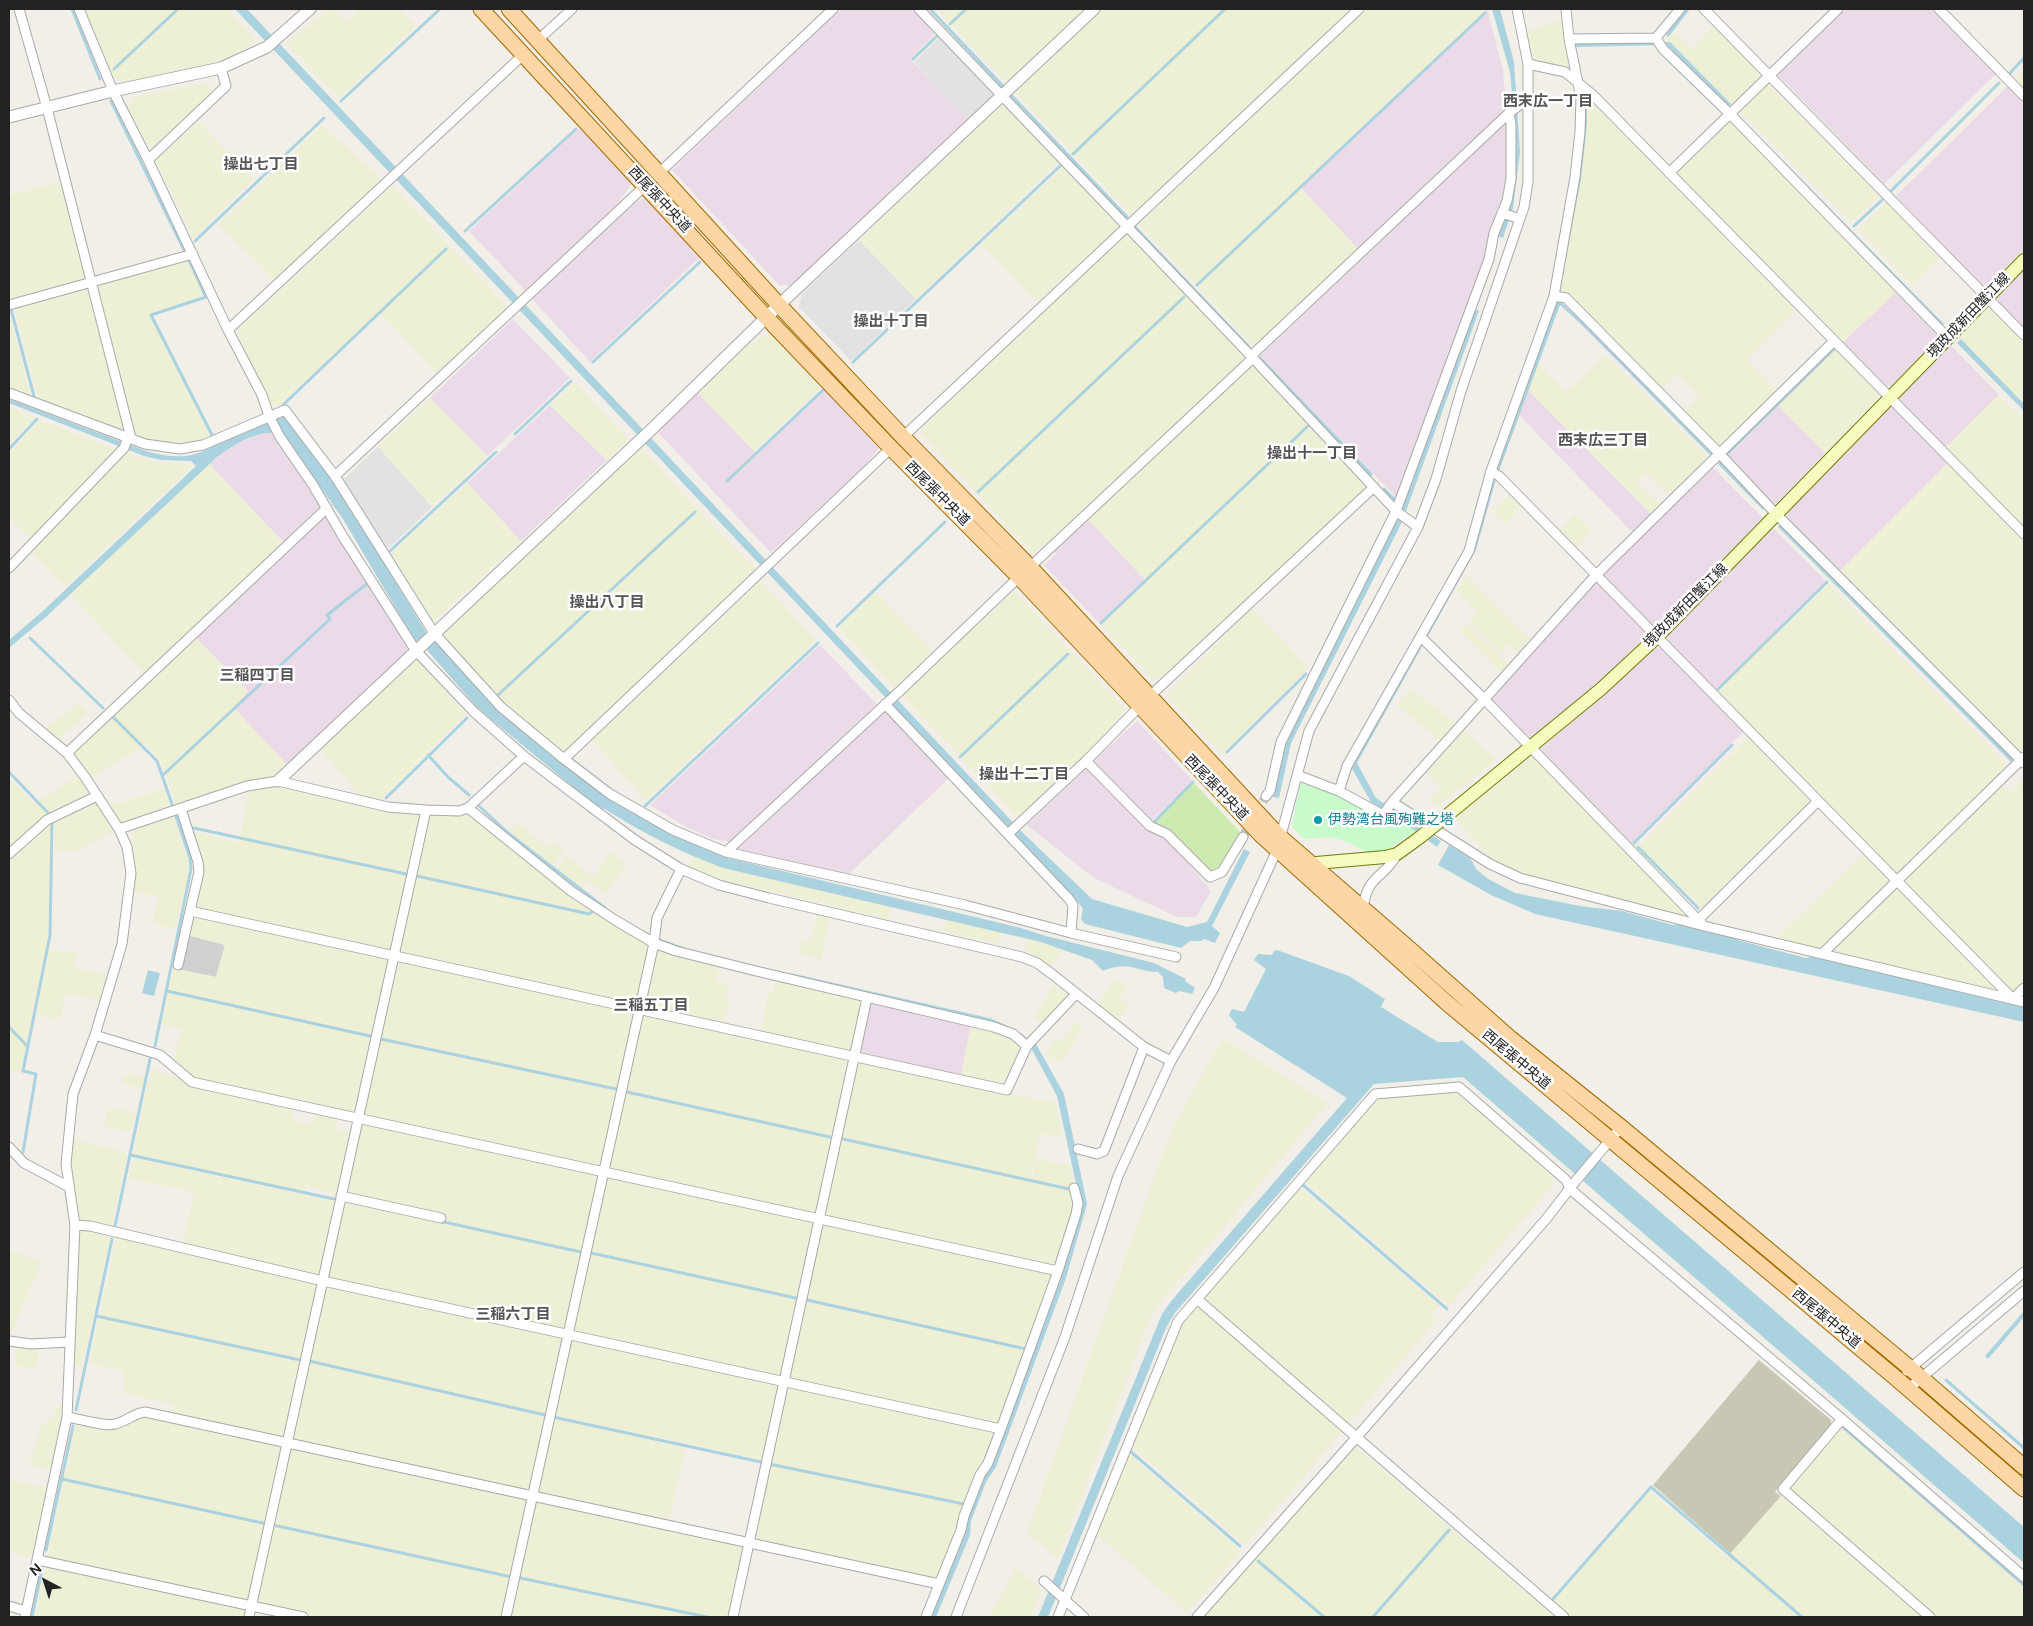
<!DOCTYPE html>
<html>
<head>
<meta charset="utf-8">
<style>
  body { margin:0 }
  #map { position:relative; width:2033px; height:1626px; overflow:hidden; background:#f2efe9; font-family:"DM Sans",sans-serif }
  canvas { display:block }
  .frame { position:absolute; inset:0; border:10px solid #222; pointer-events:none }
  .north { position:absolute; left:20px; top:1556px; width:50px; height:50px; -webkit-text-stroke:4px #fff; paint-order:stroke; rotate:320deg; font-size:14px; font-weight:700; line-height:20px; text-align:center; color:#222 }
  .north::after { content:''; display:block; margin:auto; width:18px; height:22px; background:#222; clip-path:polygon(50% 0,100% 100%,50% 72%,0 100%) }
</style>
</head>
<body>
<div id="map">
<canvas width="2033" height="1626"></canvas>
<div class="frame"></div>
<div class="north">N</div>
</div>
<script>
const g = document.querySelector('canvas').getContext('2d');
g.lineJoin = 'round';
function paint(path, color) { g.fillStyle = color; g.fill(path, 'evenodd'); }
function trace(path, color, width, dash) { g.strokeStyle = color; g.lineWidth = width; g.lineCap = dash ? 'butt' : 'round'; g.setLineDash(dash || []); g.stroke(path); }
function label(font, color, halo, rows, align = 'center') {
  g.font = font + ' "DM Sans","Noto Sans JP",sans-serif'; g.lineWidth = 5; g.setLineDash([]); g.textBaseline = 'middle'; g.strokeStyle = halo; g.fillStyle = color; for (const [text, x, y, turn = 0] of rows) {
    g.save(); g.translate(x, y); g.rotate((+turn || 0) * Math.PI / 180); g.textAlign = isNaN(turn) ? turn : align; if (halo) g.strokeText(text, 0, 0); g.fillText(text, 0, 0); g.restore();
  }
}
paint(new Path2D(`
  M841,9H913L936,33L910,59L969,119L793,285H779L672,170Z
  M1487,9L1503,70L1506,106L1501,115L1358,249L1299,186Z
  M1845,9H1932L1996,74L1884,184L1780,77L1779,73Z
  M2008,86L2024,103V249L1989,284L1982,285L1896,196Z
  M1504,124L1509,126V177L1505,201L1397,498L1260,356Z
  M579,128L632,184L620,199L621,202L526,291L469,231Z
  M644,197L699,258L590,362L532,299L626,211Z
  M2024,268V328L1999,303L1998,296Z
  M1898,290L1937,331L1938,338L1891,386H1885L1842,343Z
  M513,319L570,378L487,456L430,398Z
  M1948,346H1952L1999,395L1945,448L1901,402L1900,395Z
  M1527,389L1651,514L1632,532L1519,415Z
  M824,390L879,448L865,465L771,553L657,431L698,393L757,454Z
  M550,405L607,460L521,541L467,483Z
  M1778,406L1825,453L1774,506L1727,457Z
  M1887,408H1893L1948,463L1839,572L1785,518V513Z
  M273,432L321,506L283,542L209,464L231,447L257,435Z
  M1713,467L1763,518L1656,626H1652L1604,578V574Z
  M328,516L371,584L408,649L406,653L288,766L232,706L248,691L194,636L322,518Z
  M1088,519L1147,582L1101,625L1044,565L1056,554L1054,551Z
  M1770,529L1775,530L1826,581L1715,690L1668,641V634Z
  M1596,583L1598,584L1645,631L1643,639L1597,684L1532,739L1525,737L1490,700Z
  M820,645L877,704L730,842L713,839L684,826L650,805Z
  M1661,647L1744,731L1631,844L1542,752V748L1603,696L1652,648Z
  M886,710L950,777L849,874L738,849Z
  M1137,721L1193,781L1151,821L1092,762Z
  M1088,767L1145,827L1174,846L1211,891L1196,917H1177L1094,878L1027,825Z
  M869,1003L971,1025L961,1075L861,1053L859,1049Z`), '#ebdbe8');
paint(new Path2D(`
  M187,935L225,945L216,977L181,970Z`), '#d0d0d0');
paint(new Path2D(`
  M1759,1360L1831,1420V1426L1775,1492L1781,1496L1731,1554L1653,1485Z`), '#c7c7b4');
paint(new Path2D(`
  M84,9H226L254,38L253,44L225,59L180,72L124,82L112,76Z
  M330,9H335L346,21L357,13L354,9H399L416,26L339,98L286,43Z
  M936,9H1087L1007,84Z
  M1103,9H1352L1132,216L1015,93Z
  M1367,9H1487L1299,186L1358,249L1268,336L1253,346L1139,224Z
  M1562,21L1570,66L1568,68L1536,60L1532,56L1527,31L1554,22Z
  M1715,24L1761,71V77L1733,105L1667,39L1674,32L1691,49Z
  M2024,69V91L2014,80Z
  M207,83L213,92L155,148L147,145L127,106L133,97Z
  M1768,85L1879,196L1851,223L1741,111Z
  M1587,97L1796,310L1747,359L1777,391L1719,449L1683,413L1699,396L1677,374L1660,390L1566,294L1561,286L1581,179Z
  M1003,104L1059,162L916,299L859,240Z
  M1731,121L1898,290L1842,343L1678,176V172Z
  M199,122L254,179L194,238L156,163L157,159Z
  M322,125L379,176L378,183L276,281L218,225Z
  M1064,166L1119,224V227L1038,302L981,244Z
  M61,182L86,277L82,282L11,300L9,290V195Z
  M391,187H394L506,305L507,309L438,374L379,312L278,406L274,404L270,401L263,388L238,336L240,328Z
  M1886,202L1940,258L1912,285L1858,230Z
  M1126,234H1130L1245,359L1060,532L1033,554L919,431Z
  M187,260L205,297L150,314L211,438L192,445L178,447L149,441L138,437L132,430L95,285Z
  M89,287L127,430L124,433L38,400L14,306Z
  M1985,308H1992L2024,342V404L1958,336Z
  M9,312L31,397L9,389Z
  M773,335L822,387L754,451L698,393L749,343L752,345L761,336Z
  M1836,349L1878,392L1877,400L1825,453L1778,406Z
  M1605,355L1708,458L1669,496L1646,473L1637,482L1660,505L1651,514L1527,389L1537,362L1566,392Z
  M1251,366H1255L1365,485L1364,490L1182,662L1154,681L1101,625L1147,582L1088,519Z
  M575,382L627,438L626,442L607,460L550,405Z
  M1999,395L2024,420V528L1945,448Z
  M430,398L487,456L432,507L378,447Z
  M9,408L35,418L9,445Z
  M40,420L116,449L31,539L9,518V453Z
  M636,448H641L754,568V571L568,748L563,750L558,748L502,702L443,636V632Z
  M125,452L153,461L188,464L192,467L65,587L30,551Z
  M1948,463L2024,541V750L2021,752L1839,572Z
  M209,464L284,543L145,675L70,594Z
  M467,483L521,541L432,623L390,555Z
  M1510,493L1523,506L1506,524L1493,512Z
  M1576,514L1592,531L1575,549L1558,531Z
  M1466,575L1530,639L1518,653L1509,644L1500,653L1469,621L1478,613L1456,590Z
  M761,581L816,640L646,801L592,740Z
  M1828,583L2007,765L2008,767L1899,873H1895L1717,691Z
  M1014,591L1126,710L1099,742L1018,818L902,695Z
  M876,592L933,651L895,688L838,627Z
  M1252,608L1309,668L1222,754L1166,695Z
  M1467,623L1508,664L1501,673L1460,631Z
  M194,636L248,692L233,707L289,767L277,779L177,807L161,761L146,744L90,779L72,754L73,751Z
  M415,662L425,667L466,714L379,801L363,799L320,749L409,664Z
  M1411,689L1455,723L1440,741L1397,706Z
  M79,703L88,713L58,740L46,729Z
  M1464,730L1496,760L1437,807L1428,800L1441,787L1426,773Z
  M1751,738L1809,798L1810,803L1702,908L1639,846L1747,739Z
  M1534,756L1693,918L1545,882L1494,861L1455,819L1531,757Z
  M77,776L89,792L87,797L43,817L9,849V778L34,804Z
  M2023,780L2024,985L2016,993H2012L1905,882V879L2001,785L2009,794Z
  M280,785L336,800L374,808L417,814L420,817L391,950L389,952L196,910L194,905L201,876L191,831L239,843L249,790Z
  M166,788L172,809L126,823L117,819L108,807Z
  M95,800L115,831L76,851L54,850V821Z
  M174,815L187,859L189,872L175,929L153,923L158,896L133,891L135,872L131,831L136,826Z
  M459,815L473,816L650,944L638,1003L635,1006L400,954L398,951L429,817Z
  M51,823L48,935L21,1073L9,1070V863Z
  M518,823L547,847L553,841L564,850L553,865L509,831Z
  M611,852L627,864L606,894L587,881L582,889L557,869L567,856L593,876Z
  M1864,854L1889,880V884L1824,947L1815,949L1775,939Z
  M693,855L723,868L891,907L888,919L718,879L688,866Z
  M1895,890H1899L1998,992L1836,954L1834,948Z
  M818,914L830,916L821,959L798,953L802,940L810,941Z
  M192,916L390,958L357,1112L355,1114L196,1080L173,1062L181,1029L161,1024L173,968L216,977L225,945L187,935Z
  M946,919L1002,932L998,944L943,931Z
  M1029,939L1062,950L1051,967L1023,953Z
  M657,948L720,967L716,980L729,984L726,997L731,999L723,1024L644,1007Z
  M49,950L78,952L74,968L108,975L100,1001L66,993L60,1019L37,1015Z
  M397,960L634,1012L601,1167L599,1168L363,1114Z
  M1115,980L1128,985L1120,999L1129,1005L1118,1020L1098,1004Z
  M775,981L861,1000L863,1004L852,1053L760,1032L769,992H773Z
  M1053,985L1068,995L1042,1024L1034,1018Z
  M642,1013L848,1058L850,1061L817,1213L815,1215L607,1169Z
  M1076,1021L1083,1026L1063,1062L1046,1055L1055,1039L1062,1040Z
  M971,1025L1010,1037L1019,1046L1011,1075L1006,1081L1002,1083L961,1075Z
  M1222,1038L1328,1103L1153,1312L1058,1559L1027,1533L1157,1169L1176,1122Z
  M858,1061L1056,1103L1062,1136L1041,1133L1029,1182L1072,1191L1074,1202V1214L1056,1268L824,1217L855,1064Z
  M151,1068L170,1076H177L190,1084L293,1108L291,1119L312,1125L315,1113L339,1118L336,1129L351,1133L337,1194L306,1186L304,1192L133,1154Z
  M129,1073L146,1078L142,1089L122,1083L124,1075L128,1076Z
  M1456,1091L1461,1092L1531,1154L1556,1182L1449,1306L1303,1181L1378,1097Z
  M108,1107L135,1112L131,1132L104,1127Z
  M361,1123L600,1175L566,1330L329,1279L327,1277Z
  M71,1139L128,1153L111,1229L82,1222L77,1216L69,1167Z
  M133,1158L336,1202L319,1278L183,1245L194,1192L129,1178Z
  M1037,1159L1070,1165L1074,1185L1071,1187L1032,1179Z
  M606,1176L814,1221L781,1377L574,1332L572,1329Z
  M1299,1186L1439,1306L1431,1315L1437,1320L1347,1425L1202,1299Z
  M823,1223L1053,1273L1054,1276L999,1424L790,1379L788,1373Z
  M84,1229L111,1235L82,1367L73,1365L79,1230Z
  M116,1236L319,1283L287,1437L283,1439L173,1414L175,1405L123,1393V1371L90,1363Z
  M9,1250L42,1262L10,1336L9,1335Z
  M328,1286L565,1337L529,1493L294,1441L292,1438L326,1287Z
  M1196,1304L1342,1432L1245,1545L1131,1446L1181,1322Z
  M571,1338L779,1384L764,1460L554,1415Z
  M18,1345L40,1346L35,1369L15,1365L18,1359L15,1355Z
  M788,1386L993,1430L995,1433L939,1577L934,1581L754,1541L752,1538Z
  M59,1404L64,1405L65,1414L55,1467L50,1469L29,1465L40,1427L52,1418Z
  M143,1415L283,1446L249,1602L47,1558L76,1422L108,1428L121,1427L128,1425L139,1416Z
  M553,1419L686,1448L668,1523L540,1494L538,1491Z
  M1840,1427L2024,1588V1617H1935L1788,1489Z
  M1353,1444L1554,1617H1203Z
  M291,1448L528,1499L503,1617H319L257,1604L256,1602L289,1449Z
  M1128,1453L1241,1551L1187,1613L1096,1534Z
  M9,1480L49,1488L34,1558L9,1551Z
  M1649,1490L1727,1557L1781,1496L1922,1617H1570L1552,1602Z
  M536,1501L744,1547L729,1617H510Z
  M45,1565L246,1608L247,1617H35Z
  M1016,1568L1042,1590L1030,1617H989Z`), '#eef0d5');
paint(new Path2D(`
  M1193,782L1240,832C1233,846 1227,864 1212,871L1205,868L1153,823Z`), '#cdebb0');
paint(new Path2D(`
  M1300,783L1336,795L1383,819L1392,814L1416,831L1387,850L1365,852L1352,844L1333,837L1304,839L1292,827Z`), '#c8facc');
paint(new Path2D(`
  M940,37L994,96L969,119L914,62Z
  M859,240L916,299L851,361L799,307L802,294Z
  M378,447L432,507L388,549L345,484V478Z`), '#e2e2e2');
paint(new Path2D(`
  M235,9H247L1021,831L1092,899L1187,927L1207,922L1244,849L1250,852L1212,926L1220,933L1215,943L1204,939L1201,941H1190L1181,948L1085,924L1081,919L1083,908L1005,824Z
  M928,9H932L1004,85L1002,88Z
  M1492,9H1500L1514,62L1520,152L1513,208L1503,238L1498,236L1508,208L1514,117L1510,72Z
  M1670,42L1731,104L1728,107L1667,45L1574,47V44Z
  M1576,52L1587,97V125L1581,179L1561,286V302L1496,479L1476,550L1357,763L1376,798L1441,841L1437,847L1392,814L1371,802L1351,767L1471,554L1496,469L1557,301L1582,135L1573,53Z
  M1012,94L1129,217L1126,219L1010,96Z
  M1738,115L1944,324L1941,327L1735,117Z
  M1136,226L1251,347L1249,349L1134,228Z
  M1474,309L1479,311L1402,522L1291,743L1279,798L1273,797L1286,740L1397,520Z
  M1583,321L1714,452L1710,455L1580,323Z
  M1961,339L2024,404V411L1957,343Z
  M1260,356L1373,474L1370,477L1258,358Z
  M9,399L146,451C170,458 193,460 214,445L283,414L342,494L432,642H436L500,712L606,797L633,813L697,845L728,858L1021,928L1046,936L1154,963L1186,979L1185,981L1195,988L1192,994L1179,991L1176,993L1164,988L1163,977L1158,972C1135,971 1129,960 1103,971L1092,960L1041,942L723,868C682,853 641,832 603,808L601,810L492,720L476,706L426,649L415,641L343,519L282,434C260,428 235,444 217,457L47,616L9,648V640L44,610L196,466L191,461L161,460L144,456L9,403Z
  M1721,460L1766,506L1763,510L1718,464Z
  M1781,523L2014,759L2011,762L1778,527Z
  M1449,845L1470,858L1477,870L1488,879L1515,893L1580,906L1622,911L1673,925L1685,924L1718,932L1741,941L1806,958L1812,956L2024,1005V1022L1535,914L1491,895L1438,865Z
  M1277,950L1349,976L1385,999L1381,1007L1438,1042H1458L1462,1040L2024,1527V1563L1463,1077L1374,1084L1174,1314L1166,1328L1048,1617H1038L1162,1314L1172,1300L1347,1098L1235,1027L1237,1025L1229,1015L1232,1009L1244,1012L1266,969L1254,960L1258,954L1272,955L1274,951Z
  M148,970L160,973L154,996L142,993Z
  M1035,1042L1064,1094L1087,1204L1066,1278L996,1467L986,1482L971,1521L970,1535L936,1617H930L1080,1202L1057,1096L1031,1048Z
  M2024,1311V1317L1988,1359L1985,1356Z`), '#aad3df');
trace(new Path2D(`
  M72,9L100,79
  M950,24L966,9
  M1668,35L1688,9
  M913,59L937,36
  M114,69L178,9
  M2010,73L2024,58
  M111,101L185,252
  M341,101L440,9
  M1073,154L1225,9
  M1891,191L1999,83
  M1854,226L1882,200
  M465,231L576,129
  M195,241L324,118
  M189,260L206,297L151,315L213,437
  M1197,285L1485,13
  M1559,302L1584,325
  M11,309L35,400
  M593,362L700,262
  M853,362L1060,166
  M283,405L446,249
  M515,434L571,381
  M9,449L37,419
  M1725,456L1834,349
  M727,481L823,390
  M1384,489L1395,500
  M978,492L1184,297
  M390,551L496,452
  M1101,623L1308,426
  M837,626L945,522
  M30,638L103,708
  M1716,691L1827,582
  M498,695L695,512
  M113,717L157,761L173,807
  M1227,752L1306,674
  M428,755L448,777L469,795
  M960,757L1068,654
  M9,772L49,814
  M163,775L330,619L327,615L368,583
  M386,798L467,718
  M477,804L508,833L605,908
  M645,806L818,643
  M1153,823L1193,782
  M194,828L406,874
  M1634,843L1732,745
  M1638,847L1698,908
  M417,876L589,914L593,911
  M659,940L684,949
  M792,975L991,1020L1013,1030
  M167,991L370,1036
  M9,1027L28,1047
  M1019,1034L1027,1040
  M381,1039L616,1089
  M155,1046L191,869L190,858L176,816
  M627,1092L830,1137
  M843,1139L1069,1189
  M23,1152L36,1074L23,1071L50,935L52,821
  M130,1155L334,1199
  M1303,1185L1447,1309
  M439,1221L581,1252
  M115,1226L150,1059
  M591,1253L796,1298
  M807,1300L1026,1349
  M96,1316L300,1360
  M309,1361L545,1415
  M1946,1380L2024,1448
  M76,1410L112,1239
  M553,1417L761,1462
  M1843,1427L2024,1585
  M1130,1451L1240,1546
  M769,1464L964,1504
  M62,1479L267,1524
  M273,1525L512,1577
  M46,1550L73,1426
  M1258,1561L1324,1617
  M520,1578L707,1617
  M1553,1599L1651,1487L1802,1617
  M32,1617L42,1569
  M1373,1617L1449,1530`), '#aad3df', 3);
trace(new Path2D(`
  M1243,837L1266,796`), '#c8c6c1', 9, [9, 4.5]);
const minor = new Path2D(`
  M19,9L47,108L131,438
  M79,9L113,91L148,160L228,330L262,395L269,416L280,437L313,485L342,535L416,651L474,712L524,756L571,792L635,840L681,869L719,885L769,898L1022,957L1037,963L1052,974L1144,1047L1171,1061
  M919,9L1251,356L1396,511L1418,527
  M1704,9L2024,335
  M1939,9L2024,96
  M1656,38L1663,49L1730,114L1948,338
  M1656,38L1680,9
  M1569,39L1656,38
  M538,40L572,9
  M1528,64L1565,72L1593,95L2024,534
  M148,160L226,86L221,68
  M659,173L833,9
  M1669,173L1838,9
  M646,185L335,476L434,633L501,707L564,759L610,794L673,830L726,852L965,905L1071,933L1176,957
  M1502,213L1520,219
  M1554,296L1566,298L1719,453L1776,514L2024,763
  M9,305L193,254
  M228,330L524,54
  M1251,356L1509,113L1529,98
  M9,393L145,444L180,449L203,445L285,410L335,476
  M903,437L1359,9
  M1491,471L1499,476L2013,999
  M1030,567L1253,358
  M9,568L124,448L128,437
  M1421,637L1485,700L1704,926
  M1150,696L1374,487
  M9,700L19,713L67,753L85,777L119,829L127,847L131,873L122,944L95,1035L73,1094L66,1164L75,1225L67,1417L25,1617
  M885,704L1069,899L1073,905L1071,933
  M67,753L327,508
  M564,759L891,448
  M1086,761L1150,826L1167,834L1210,877L1222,872L1243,837
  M1297,775L1339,791L1383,815L1392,802L1596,575L1833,342
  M1339,791L1347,766L1469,551L1491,471L1554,296L1575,177L1580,132L1581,98L1569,39L1566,9
  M1266,796L1270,791L1281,742L1396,511L1489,259L1494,233L1507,201L1511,179V124L1509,113
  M1392,802L1490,864L1520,878L1704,926L2024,1002
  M468,808L524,756
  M181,809L198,862L199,872L190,911L1007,1090L1027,1046L1076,994
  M119,829L247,786L278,781L388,807L426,810L459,811L468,808L571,891L615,920L654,943L676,951L756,971L994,1027L1013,1034L1027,1046
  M1008,834L1086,761L1139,707
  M726,852L902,689L1019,577
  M9,854L47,820L97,796
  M1363,909C1367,873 1386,878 1397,854
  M1698,920L1818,801
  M1822,954L2024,757
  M178,965L190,911
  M2013,999L2024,988
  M95,1035L160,1055L192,1082L1058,1271
  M9,1147L24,1163L69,1187
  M1078,1149L1097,1154L1104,1151L1144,1047
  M341,1196L441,1218
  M75,1225L90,1226L323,1281L1001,1429
  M1197,1299L1564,1617
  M9,1341L31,1344L69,1342
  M1907,1371L2024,1272
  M1908,1389L2024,1291
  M67,1417C80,1419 104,1427 115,1424C126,1422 134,1413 145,1412L939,1584
  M1842,1419L1783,1489L1930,1617
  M38,1560L303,1617
  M1044,1581L1084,1617
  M9,1606L26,1611
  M249,1617L426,810
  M506,1617L654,943L657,918L681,869
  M733,1617L867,998
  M926,1617L961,1530L964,1516L980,1475L988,1463L1001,1429L1058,1271L1076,1214L1078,1203L1074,1188
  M956,1617L1065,1337L1118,1176L1171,1061L1214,988L1277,850L1309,731L1418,527L1436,479L1461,391L1524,207L1528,182V64L1517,9
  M1058,1617L1178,1321L1375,1094L1459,1087L1566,1180L1570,1189L1842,1419L2024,1577
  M1197,1617L1356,1438L1547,1218L1574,1183L1621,1127`);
const tertiary = new Path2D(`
  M9,117L113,91L221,68L267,47L310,9
  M278,781L654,427L779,305L1094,9`);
const secondary = new Path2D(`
  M1439,822L1601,689L1657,637L2024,260
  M1305,864L1385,857L1397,854L1419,838`);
const primary = new Path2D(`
  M481,9L766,317L891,448L1019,577L1261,835L1447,1003L1897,1379L2024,1489
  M509,9L779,305L903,437L1030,567L1280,837L1405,945L1510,1038L1621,1127L1910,1368L2024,1467`);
trace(minor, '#a9a9a9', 11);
trace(tertiary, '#a9a9a9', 13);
trace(secondary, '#707d05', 14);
trace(primary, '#a06b00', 17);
trace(minor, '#fff', 9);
trace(tertiary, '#fff', 11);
trace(secondary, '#f7fabf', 12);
trace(primary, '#fcd6a4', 15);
const secondaryBridge = new Path2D(`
  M1419,838L1439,822`);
trace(secondaryBridge, '#707d05', 14, []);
trace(secondaryBridge, '#f7fabf', 12);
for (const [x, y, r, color] of [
  [1318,820,5,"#0f9aa8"]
]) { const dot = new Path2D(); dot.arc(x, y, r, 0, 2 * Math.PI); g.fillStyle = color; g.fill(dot); trace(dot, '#fff', 2); }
label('14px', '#222', '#fff', [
  ["西尾張中央道",659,200,47],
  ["境政成新田蟹江線",1969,316,-46],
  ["西尾張中央道",937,494,45],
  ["境政成新田蟹江線",1686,606,-45],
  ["西尾張中央道",1216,788,46],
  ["西尾張中央道",1516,1060,40],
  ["西尾張中央道",1826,1319,40]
]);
label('14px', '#0d838f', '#fff', [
  ["伊勢湾台風殉難之塔",1328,820]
], 'left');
label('bold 15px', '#555', '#fff', [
  ["西末広一丁目",1548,102],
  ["操出七丁目",261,165],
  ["操出十丁目",891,322],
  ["西末広三丁目",1603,441],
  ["操出十一丁目",1312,454],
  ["操出八丁目",607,603],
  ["三稲四丁目",257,676],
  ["操出十二丁目",1024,775],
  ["三稲五丁目",651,1006],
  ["三稲六丁目",513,1315]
]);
</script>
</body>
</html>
